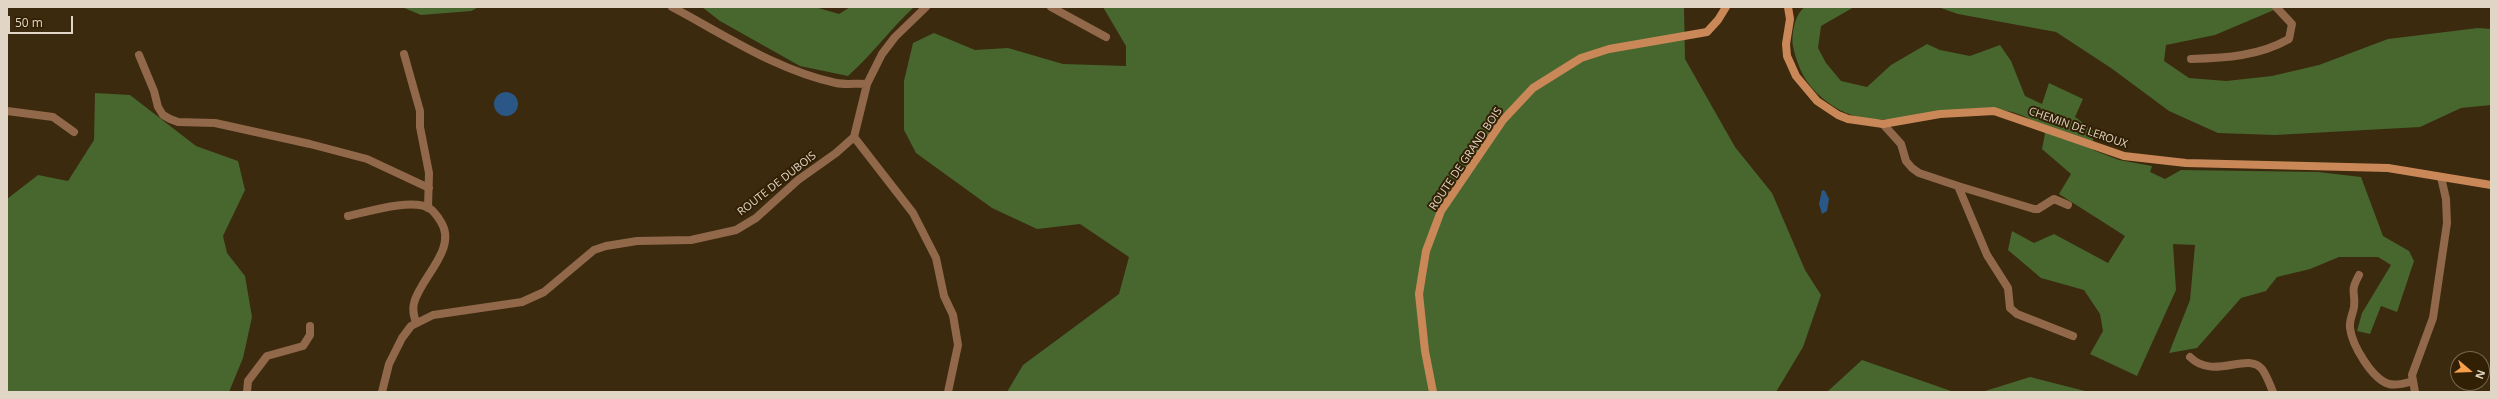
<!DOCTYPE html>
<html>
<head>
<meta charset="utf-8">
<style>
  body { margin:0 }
  #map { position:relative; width:2498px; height:399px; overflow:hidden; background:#3b2a0e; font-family:"Open Sans",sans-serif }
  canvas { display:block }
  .frame { position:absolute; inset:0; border:8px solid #e1d5c6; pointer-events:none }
  .north { position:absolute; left:2450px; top:351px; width:40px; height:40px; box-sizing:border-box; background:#312004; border:1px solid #776852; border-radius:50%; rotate:109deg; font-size:11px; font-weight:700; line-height:16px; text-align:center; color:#e1d5c6 }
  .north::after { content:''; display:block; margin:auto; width:14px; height:18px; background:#f8a04b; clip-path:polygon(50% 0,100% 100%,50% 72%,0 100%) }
  .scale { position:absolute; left:8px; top:16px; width:65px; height:18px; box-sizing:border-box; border:2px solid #e1d5c6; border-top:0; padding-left:5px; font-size:12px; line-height:14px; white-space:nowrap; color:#e1d5c6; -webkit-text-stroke:3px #312004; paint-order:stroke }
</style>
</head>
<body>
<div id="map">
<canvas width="2498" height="399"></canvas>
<div class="frame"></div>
<div class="north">N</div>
<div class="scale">50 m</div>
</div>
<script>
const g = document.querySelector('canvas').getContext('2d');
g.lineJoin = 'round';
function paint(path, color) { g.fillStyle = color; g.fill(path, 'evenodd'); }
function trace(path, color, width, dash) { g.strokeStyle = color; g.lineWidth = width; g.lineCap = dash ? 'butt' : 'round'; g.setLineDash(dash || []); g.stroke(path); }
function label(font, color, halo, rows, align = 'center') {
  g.font = font + ' "Open Sans",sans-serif'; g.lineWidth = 4; g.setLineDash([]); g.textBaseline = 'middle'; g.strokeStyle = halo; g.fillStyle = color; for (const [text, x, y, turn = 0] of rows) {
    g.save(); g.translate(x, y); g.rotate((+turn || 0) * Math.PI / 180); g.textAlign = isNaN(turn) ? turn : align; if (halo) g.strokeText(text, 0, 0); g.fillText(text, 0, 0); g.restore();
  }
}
paint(new Path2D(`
  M402,7H479L471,11L421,15Z
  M702,7H815L839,14L850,7H914C890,29 873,54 848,76L800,66L720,21Z
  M1103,7H1684L1685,59L1735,147L1772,193L1805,270L1821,295L1803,347L1776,392H1007L1023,365L1119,294L1129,257L1080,224L1037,229L992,208L916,153L904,130V81L913,43L934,33L975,50L1008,48L1063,64L1126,66V46Z
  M1805,7H1854L1821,26L1818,48L1826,63L1841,81L1867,87L1891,65L1927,44L1940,50L1970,56L2000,45L2011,61L2025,96L2042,104L2049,83L2083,99L2075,117L2093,130V150L2119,160L2152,166L2150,172L2165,179L2181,170L2318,172L2361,177L2383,236L2409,251L2414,261L2397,312L2381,306L2370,334L2357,331L2362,313L2391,265L2378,257H2339L2310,269L2277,277L2266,291L2241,298L2197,348L2169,353L2190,300L2195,245L2173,244L2176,290L2137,376L2090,354L2103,331L2100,314L2084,290L2041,278L2008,250L2012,231L2034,243L2054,234L2108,263L2125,236L2059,194L2071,174L2042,149L2045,134C2041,129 2036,122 2030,119C1963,84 1885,149 1826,101C1807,86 1798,70 1793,46C1791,35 1795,13 1805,7Z
  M1938,7H2281L2215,35L2166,45L2164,61L2189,78L2226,81L2272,76L2319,65L2388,39L2478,28L2491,29V105L2461,108L2420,127L2275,135L2218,133L2169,111L2111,68L2056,32L1958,14Z
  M95,93L130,95L196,146L238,161L245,190L223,236L227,253L245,276L252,317L243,358L229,392H7V199L38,175L68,181L94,140Z
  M1862,360L1954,392H1827Z
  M2030,377L2085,391L2089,392H1982Z`), '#47672f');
paint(new Path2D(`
  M494 104a12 12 0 1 1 24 0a12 12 0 1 1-24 0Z
  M1822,190L1825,191L1829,199L1827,211L1822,214L1819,204Z`), '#2b5786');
trace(new Path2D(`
  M672,7C725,35 776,70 836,83C846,85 857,83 867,84
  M1051,7L1106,37
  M404,54L420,111V127L429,173L428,208
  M139,55L154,91L158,107L163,115L170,119L178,122L215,123L310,144L367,159L429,188
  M2191,59C2226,58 2259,56 2289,39L2292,24L2276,7
  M7,111L53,117L74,132
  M1883,124L1901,144L1906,161L1912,168L1919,173L1958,186
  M854,137L913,213L936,258L944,296L953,315L958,345L948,392
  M2068,205L2054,199L2038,209H2034L1958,186L1987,255L2008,288L2010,308L2017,314L2073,336
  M348,216C367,212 412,198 429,208C434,211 438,217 441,222C458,249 420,278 414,303C412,310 414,316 416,323
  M2359,275C2349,294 2356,290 2354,307C2353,314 2349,320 2350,328C2352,345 2372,379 2389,384C2397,386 2406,383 2413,381
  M2190,357C2214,381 2247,351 2262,369C2267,376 2270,385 2273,392
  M247,392L248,381L267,356L303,346L310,335V326
  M382,392L389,364L402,338L411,326L433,315L522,302L544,292L594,250L606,246L637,241L691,240L736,230L756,218L798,180L836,153L854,137L867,84L882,54L895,37L926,7
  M2415,392L2412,375L2433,318L2447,223L2446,199L2441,177`), '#92684b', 8);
trace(new Path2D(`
  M1788,7L1790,19L1786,44L1787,56L1796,76L1817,101L1838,115L1848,119L1883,124L1940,114L1994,111L2124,156L2186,163L2388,168L2491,185
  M1433,392L1425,351L1419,294L1426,251L1441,211L1503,120L1533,88L1581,58L1609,49L1707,32L1718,20L1726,7`), '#ca8859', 8);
label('11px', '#e1d5c6', '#312004', [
  ["CHEMIN DE LEROUX",2078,128,19],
  ["ROUTE DE GRAND BOIS",1466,159,-56],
  ["ROUTE DE DUBOIS",777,184,-38]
]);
</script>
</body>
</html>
